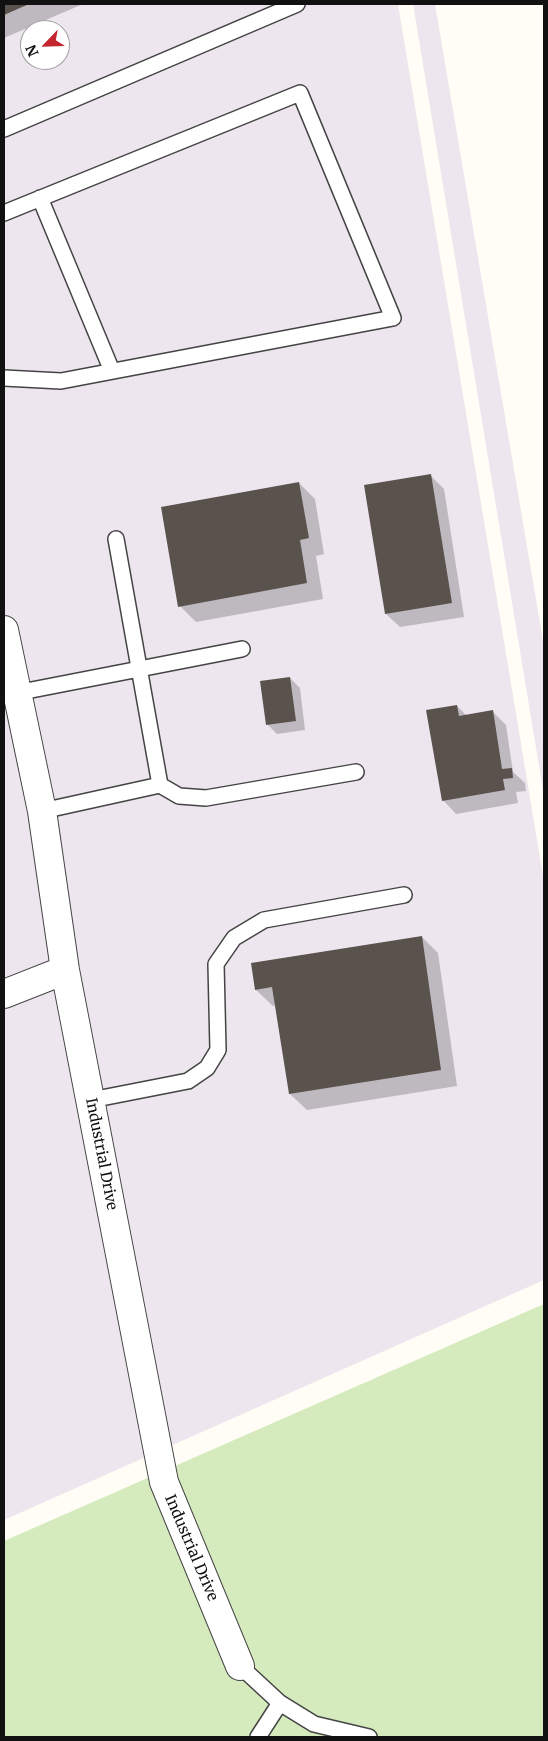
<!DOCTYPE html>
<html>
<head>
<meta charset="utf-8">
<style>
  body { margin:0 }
  #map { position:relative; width:548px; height:1741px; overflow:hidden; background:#fffdf5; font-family:Merriweather,serif }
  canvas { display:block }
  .frame { position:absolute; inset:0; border:5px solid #111; pointer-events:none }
  .north { position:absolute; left:20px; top:20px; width:50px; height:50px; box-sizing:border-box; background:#fff; border:1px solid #a0a0a0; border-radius:50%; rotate:246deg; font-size:14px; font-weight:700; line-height:20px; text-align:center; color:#111 }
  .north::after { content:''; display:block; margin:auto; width:18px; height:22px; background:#c4262e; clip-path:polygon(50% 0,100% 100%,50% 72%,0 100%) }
</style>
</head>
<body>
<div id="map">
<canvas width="548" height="1741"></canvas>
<div class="frame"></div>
<div class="north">N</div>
</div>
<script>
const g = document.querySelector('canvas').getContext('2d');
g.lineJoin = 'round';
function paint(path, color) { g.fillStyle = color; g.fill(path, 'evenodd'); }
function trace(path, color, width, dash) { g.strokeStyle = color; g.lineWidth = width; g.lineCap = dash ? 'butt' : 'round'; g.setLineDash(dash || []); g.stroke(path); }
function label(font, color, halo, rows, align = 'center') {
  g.font = font + ' Merriweather,serif'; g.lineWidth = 5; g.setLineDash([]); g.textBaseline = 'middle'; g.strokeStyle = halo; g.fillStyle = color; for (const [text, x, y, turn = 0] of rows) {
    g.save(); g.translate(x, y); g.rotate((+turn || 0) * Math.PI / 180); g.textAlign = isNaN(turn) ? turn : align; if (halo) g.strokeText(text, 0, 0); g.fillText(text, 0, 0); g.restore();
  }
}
paint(new Path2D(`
  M4,4H398L544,882V1280L4,1520ZM30,30H60V60H30Z
  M413,4H435L539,617L544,648V796Z`), '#eee6ef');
paint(new Path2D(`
  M544,1304V1737H4V1541Z`), '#d5ebbd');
paint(new Path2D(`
  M4,4H83L4,38Z
  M430,475L444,489L464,617L400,627L386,614Z
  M299,483L315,499L324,554L316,556L323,599L196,622L180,606Z
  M290,678L300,688L305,730L277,734L267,724Z
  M457,706L467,716L493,712L506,725L513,772L525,783L526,791L516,792L518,803L456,814L443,800Z
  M422,937L438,953L457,1086L307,1110L290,1094L277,1005L273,1006L256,990Z`), '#0003');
paint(new Path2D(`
  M4,4H29L4,15Z
  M431,474L452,603L385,614L364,485Z
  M299,482L309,538L300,540L307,583L178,607L161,507Z
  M290,677L296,721L266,725L260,681Z
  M457,705L459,716L493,710L502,769L512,768L513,778L503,779L505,790L442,801L426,710Z
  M422,936L441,1070L289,1094L272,987L255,990L251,963Z`), '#5a524d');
const lane = new Path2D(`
  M4,129L297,4
  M40,198L112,371
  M4,213L300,93L393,318L61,381L4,378
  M16,693L242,649
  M160,785L179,796L206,798L356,772
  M42,811L160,785L116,539
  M91,1100L188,1081L207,1068L218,1050L216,964L234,938L264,920L404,895
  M240,1666L280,1703L314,1724L369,1737
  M258,1737L280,1703`);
const street = new Path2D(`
  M4,630L42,811L65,970L164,1482L240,1666
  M4,994L65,970`);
trace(lane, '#444', 18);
trace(street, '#444', 30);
trace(lane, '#fff', 15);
trace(street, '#fff', 28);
label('15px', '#111', '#fff', [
  ["Industrial Drive",101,1154,79],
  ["Industrial Drive",191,1548,67]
]);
</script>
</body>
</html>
